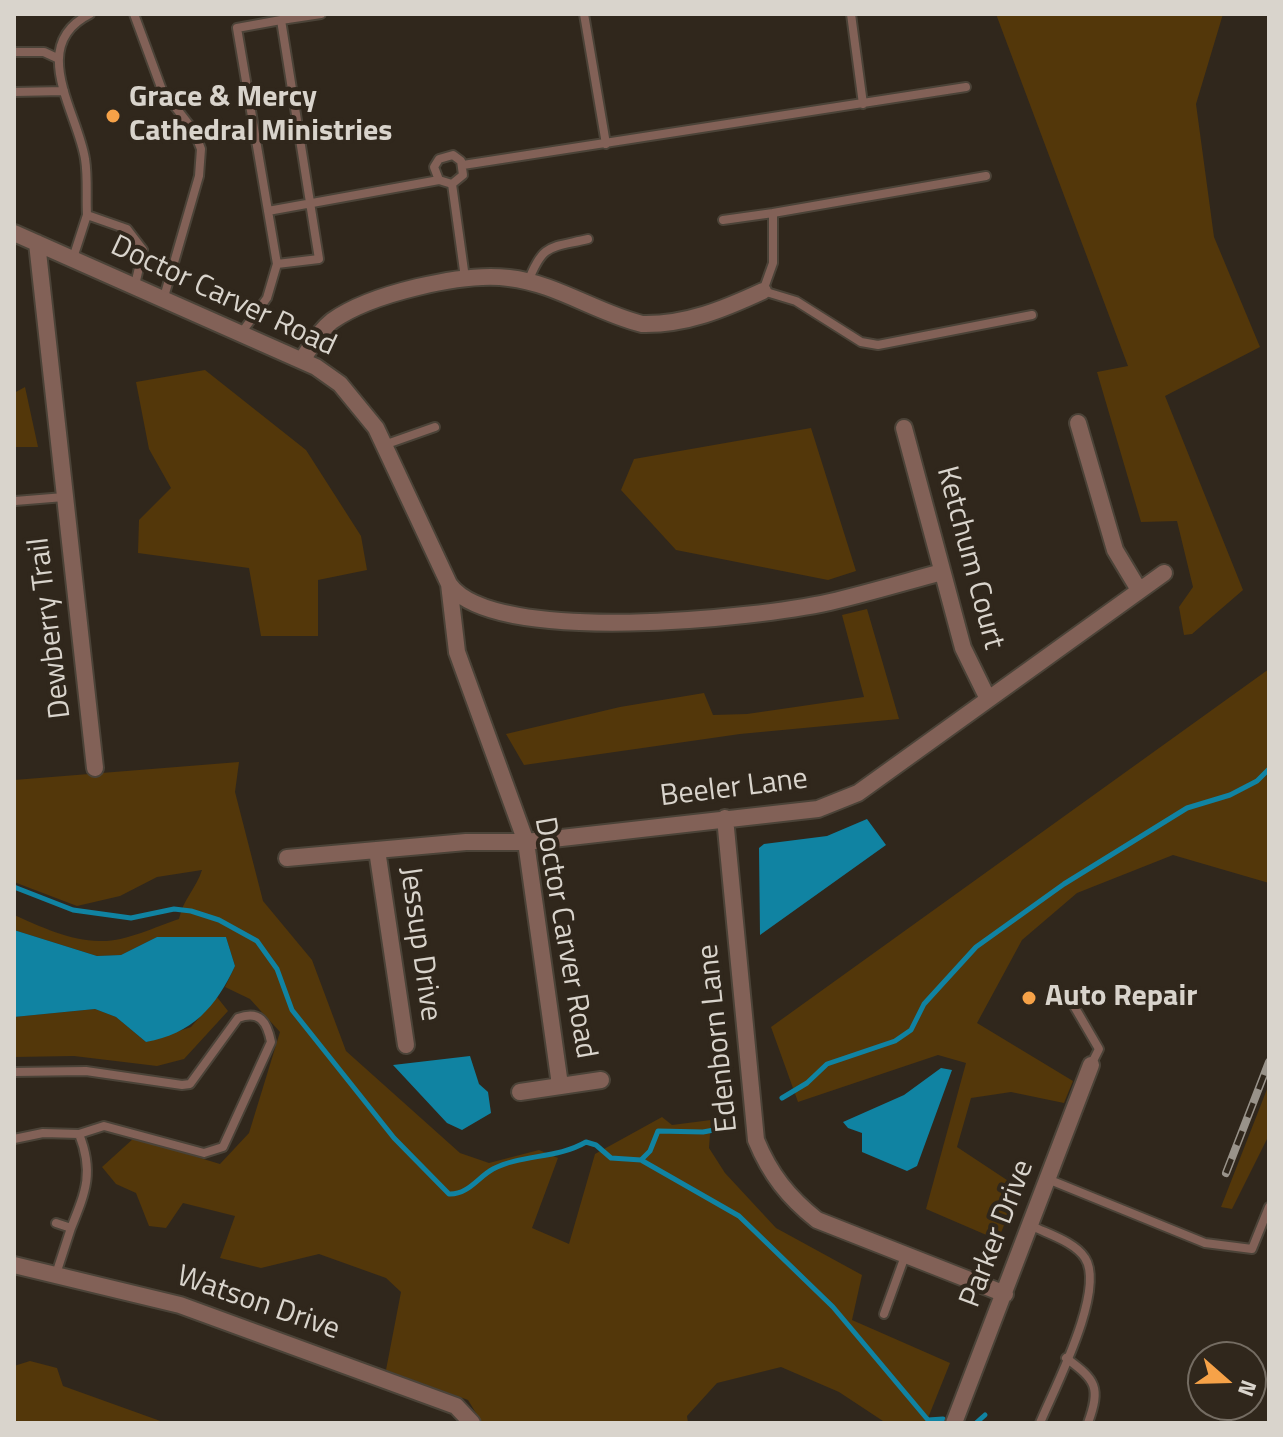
<!DOCTYPE html>
<html>
<head>
<meta charset="utf-8">
<style>
  body { margin:0 }
  #map { position:relative; width:1283px; height:1437px; overflow:hidden; background:#30271c; font-family:"Titillium Web",sans-serif }
  canvas { display:block }
  .frame { position:absolute; inset:0; border:16px solid #d9d4cc; pointer-events:none }
  .north { position:absolute; left:1187px; top:1341px; width:80px; height:80px; box-sizing:border-box; background:#30271c; border:2px solid #746c62; border-radius:50%; rotate:110deg; font-size:22px; font-weight:700; line-height:32px; text-align:center; color:#d9d4cc }
  .north::after { content:''; display:block; margin:auto; width:28px; height:36px; background:#f6a248; clip-path:polygon(50% 0,100% 100%,50% 72%,0 100%) }
</style>
</head>
<body>
<div id="map">
<canvas width="1283" height="1437"></canvas>
<div class="frame"></div>
<div class="north">N</div>
</div>
<script>
const g = document.querySelector('canvas').getContext('2d');
g.lineJoin = 'round';
function paint(path, color) { g.fillStyle = color; g.fill(path, 'evenodd'); }
function trace(path, color, width, dash) { g.strokeStyle = color; g.lineWidth = width; g.lineCap = dash ? 'butt' : 'round'; g.setLineDash(dash || []); g.stroke(path); }
function label(font, color, halo, rows, align = 'center') {
  g.font = font + ' "Titillium Web",sans-serif'; g.lineWidth = 8; g.setLineDash([]); g.textBaseline = 'middle'; g.strokeStyle = halo; g.fillStyle = color; for (const [text, x, y, turn = 0] of rows) {
    g.save(); g.translate(x, y); g.rotate((+turn || 0) * Math.PI / 180); g.textAlign = isNaN(turn) ? turn : align; if (halo) g.strokeText(text, 0, 0); g.fillText(text, 0, 0); g.restore();
  }
}
paint(new Path2D(`
  M996,14H1223L1196,104L1214,237L1260,347L1165,396L1243,590L1192,634L1184,635L1179,607L1193,587L1177,521L1141,522L1097,372L1128,366Z
  M205,370L306,450L361,536L367,570L318,580V636H261L249,568L138,553L139,520L171,488L149,449L136,382Z
  M25,387L38,447H14V393Z
  M811,428L856,571L828,580L676,550L621,490L634,459Z
  M867,609L899,719L740,734L524,765L506,734L620,707L704,693L713,715L747,714L864,697L842,615Z
  M1269,669V883L1173,855L1077,893L1022,940L977,1023L1073,1081L1064,1103L1011,1092L971,1098L957,1147L1019,1188L998,1240L926,1209L966,1063L938,1055L798,1102L771,1027Z
  M239,762L235,792L263,901L312,960L346,1051L460,1153L489,1163L539,1150L558,1158L532,1228L569,1244L595,1154L662,1117L672,1125L711,1120L709,1148L725,1173L776,1228L862,1275L852,1320L950,1363L926,1423H886L839,1392L781,1367L717,1383L687,1416L688,1423H482L468,1400L386,1370L401,1292L386,1278L319,1254L261,1268L220,1258L235,1216L183,1203L166,1228L149,1226L136,1193L116,1184L102,1167L134,1138L220,1164L249,1133L280,1032L250,999L225,987L235,966L226,937H157L121,955L97,956L14,930V915C39,926 71,941 99,941C126,942 154,927 179,919C183,899 196,889 202,870L157,877L120,896L77,906L14,882V780Z
  M217,997L228,1011L184,1059L157,1066L74,1056L14,1057V1017L95,1009L116,1017L146,1042L191,1027Z
  M1269,1084V1135L1232,1209L1221,1207Z
  M30,1361L57,1368L63,1386L166,1423H14V1366Z`), '#53370a');
paint(new Path2D(`
  M867,819L886,845L760,935L759,848L764,844L827,836Z
  M14,930L97,956L121,955L157,937H226L235,966C216,1007 192,1034 146,1042L116,1017L95,1009L14,1017Z
  M470,1056L479,1084L488,1092L491,1113L462,1130L447,1123L393,1065Z
  M941,1068L952,1070L917,1166L907,1171L862,1152V1133L848,1128L843,1122L904,1095Z`), '#1083a2');
trace(new Path2D(`
  M14,887L73,910L131,918L174,909L191,911L219,920L257,941L277,969L292,1010L394,1138L449,1194C468,1195 478,1177 493,1169C522,1154 557,1159 586,1142L596,1145L611,1158L641,1160L739,1216L833,1307L928,1420L943,1419
  M782,1098L807,1083L827,1064L895,1041L911,1030L924,1004L976,947L1064,884L1187,808L1230,795L1257,781L1269,769
  M641,1160L650,1151L658,1131L703,1132L725,1128
  M976,1423L985,1415`), '#1083a2', 5);
const lane = new Path2D(`
  M134,14L162,90L194,131L201,149L199,176L164,297
  M321,14L281,20L319,259L277,264L268,211L439,180L452,184L463,175L461,161L453,155L439,159L434,167L439,180
  M584,14L606,144
  M851,14L863,104
  M14,52H44L57,58
  M14,92L64,91
  M463,165L966,87
  M986,176L773,213V263L763,291L796,301L861,342L878,345L1032,315
  M452,184L465,278
  M268,211L237,28L281,20
  M87,215C86,197 88,177 85,159C78,113 27,45 90,14
  M723,220L773,213
  M73,258L87,215L127,229L143,250L135,285
  M528,282C543,243 550,248 588,239
  M242,332L267,298L277,264
  M384,445L435,427
  M15,501L64,497
  M1074,1006L1099,1049L1091,1065
  M14,1072L86,1071L182,1085L190,1084L238,1018C260,1010 267,1022 271,1042L223,1147L204,1153L104,1126L79,1134L43,1133L14,1139
  M1050,1180L1205,1243L1252,1249L1269,1207
  M56,1223L71,1228C86,1191 94,1172 79,1134
  M1032,1226C1048,1234 1075,1242 1085,1258C1106,1290 1054,1389 1040,1423
  M56,1274L71,1228
  M884,1314L905,1256
  M1066,1358C1096,1380 1101,1387 1088,1423`);
const street = new Path2D(`
  M14,233L316,367L340,384L376,428L449,584L457,652L526,842L560,1085
  M37,243L95,768
  M302,360C311,347 319,331 332,321C370,294 462,272 509,278C555,283 597,313 642,324C686,325 724,309 763,291
  M1078,423L1115,550L1139,590
  M904,428L963,648L988,699
  M449,584C493,647 759,618 830,602C868,593 905,582 942,572
  M725,818L756,1140C770,1174 788,1197 817,1220L1005,1294
  M377,850L406,1045
  M287,858L466,842H526L818,809L858,793L1164,573
  M520,1092L601,1080
  M14,1265L180,1305L456,1406L472,1423
  M954,1423L1091,1065`);
trace(lane, '#4b4338', 12);
trace(street, '#4b4338', 20);
trace(lane, '#826157', 8);
trace(street, '#826157', 16);
const rail = new Path2D(`
  M1226,1173L1269,1062`);
trace(rail, '#99938a', 8);
trace(rail, '#30271c', 5, [15]);
for (const [x, y, r, color] of [
  [113,116,8,"#f6a248"],
  [1029,998,8,"#f6a248"]
]) { const dot = new Path2D(); dot.arc(x, y, r, 0, 2 * Math.PI); g.fillStyle = color; g.fill(dot); trace(dot, '#30271c', 3); }
label('bold 30px', '#d9d4cc', '#30271c', [
  ["Grace & Mercy",129,99],
  ["Cathedral Ministries",129,133],
  ["Auto Repair",1045,998]
], 'left');
label('30px', '#d9d4cc', '#30271c', [
  ["Doctor Carver Road",223,297,25],
  ["Ketchum Court",969,558,75],
  ["Dewberry Trail",51,628,-97],
  ["Beeler Lane",734,789,-7],
  ["Doctor Carver Road",564,938,80],
  ["Jessup Drive",419,944,82],
  ["Edenborn Lane",719,1038,-96],
  ["Parker Drive",998,1234,-69],
  ["Watson Drive",258,1304,19]
]);
</script>
</body>
</html>
